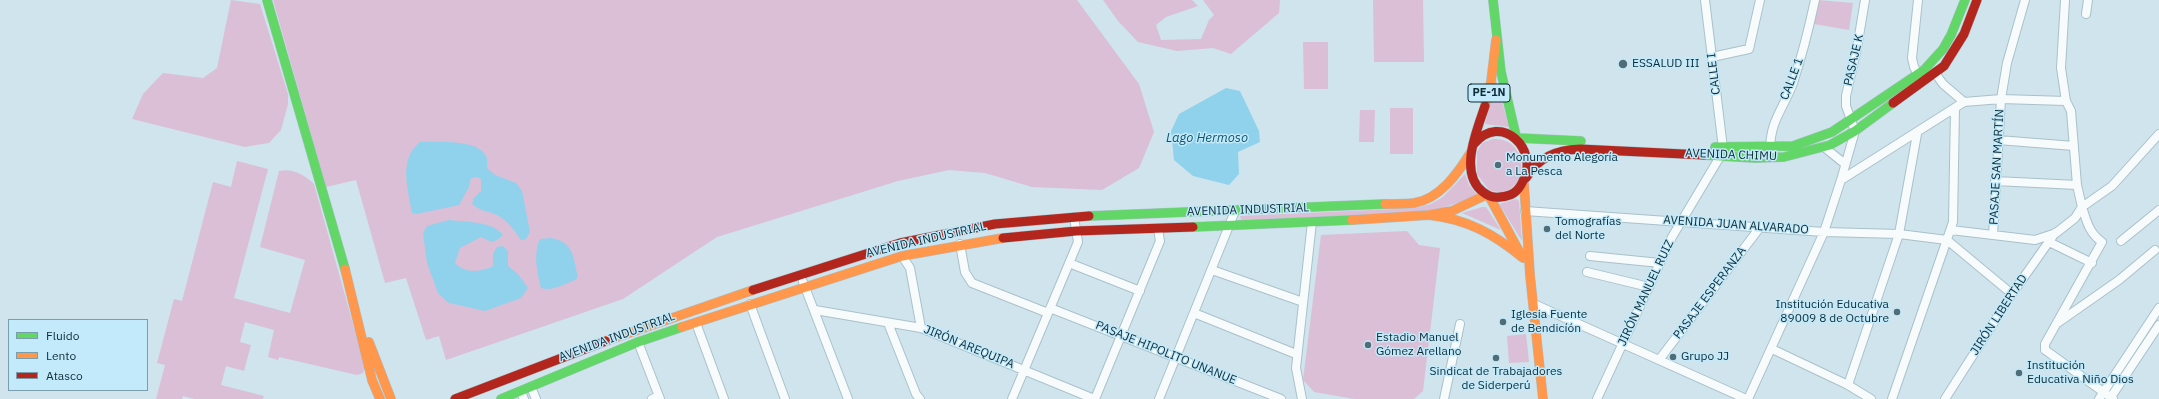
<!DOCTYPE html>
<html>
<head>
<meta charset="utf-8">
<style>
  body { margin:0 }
  #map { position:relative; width:2159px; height:399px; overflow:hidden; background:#cfe4ed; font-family:"IBM Plex Sans",sans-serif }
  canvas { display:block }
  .legend { position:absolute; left:8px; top:319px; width:140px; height:72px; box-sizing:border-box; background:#c2eafa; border:1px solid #7a9eac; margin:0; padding:5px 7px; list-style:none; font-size:12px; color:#0f2c37 }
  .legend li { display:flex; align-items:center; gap:8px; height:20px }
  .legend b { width:20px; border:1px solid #7a9eac }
</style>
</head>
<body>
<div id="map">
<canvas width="2159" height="399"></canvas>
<ul class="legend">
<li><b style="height:5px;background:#63d668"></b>Fluido</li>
<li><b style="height:5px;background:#ff974d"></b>Lento</li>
<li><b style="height:5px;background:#b3261e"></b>Atasco</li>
</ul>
</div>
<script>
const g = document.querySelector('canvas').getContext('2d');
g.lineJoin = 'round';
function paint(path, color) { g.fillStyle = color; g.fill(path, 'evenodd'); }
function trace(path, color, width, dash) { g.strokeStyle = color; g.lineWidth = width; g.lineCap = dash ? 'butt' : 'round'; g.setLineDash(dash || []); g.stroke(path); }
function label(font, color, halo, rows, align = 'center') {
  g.font = font + ' "IBM Plex Sans",sans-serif'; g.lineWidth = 3; g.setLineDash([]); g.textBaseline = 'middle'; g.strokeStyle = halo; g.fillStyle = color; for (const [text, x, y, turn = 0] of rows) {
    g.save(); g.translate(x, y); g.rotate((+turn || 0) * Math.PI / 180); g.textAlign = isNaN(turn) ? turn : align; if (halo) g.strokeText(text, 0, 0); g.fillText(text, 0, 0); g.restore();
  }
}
paint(new Path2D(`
  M231,0L260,4L288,94V104L281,130L269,143L256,145L245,147L132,119L143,94L163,73L203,78L217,68Z
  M273,0H1077L1139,84L1154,132L1139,168L1102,190L1032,187L985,173L949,170L898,181L717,237L623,299L446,360L439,336L426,340L406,278L385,283L356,180L326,187Z
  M1103,0H1192L1198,6L1166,17L1156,25L1161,40L1201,39L1209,20L1214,15L1203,0H1280L1279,13L1231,54L1213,48L1177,51L1138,42L1118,21Z
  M1373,0H1423L1424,62H1374Z
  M1818,0L1853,3L1849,30L1814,24Z
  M1303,42H1328V89H1304Z
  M1496,80L1509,127L1485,124Z
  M1390,108H1413V154H1390Z
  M1360,110H1375L1374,142H1359Z
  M1493,139C1526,137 1531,183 1504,192C1500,193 1493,191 1489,190L1477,174V152L1482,143Z
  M237,161L268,169L234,298L290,313L305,260L260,247L279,171C292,168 305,175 314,184L365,367L363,373L357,375L279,357L278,360L268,357L274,330L245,322L240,342L251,345L244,371L226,366L221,385L264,396L263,399H194L183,396L182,399H156L165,365L157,363L174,299L182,301L213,182L231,187Z
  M1465,174L1469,185L1478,196L1427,213L1241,220L1240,216L1416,208L1431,204L1443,197Z
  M1516,199L1519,201L1522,241L1499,204Z
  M1482,207H1486L1501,230L1462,213Z
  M1407,231L1419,245L1440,248L1423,391L1414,399H1354L1314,392L1303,380L1321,235Z
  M1526,334L1529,362L1509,363L1507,336Z`), '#dabfd7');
paint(new Path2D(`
  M1226,88L1240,91L1259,131L1260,142L1238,152L1239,174L1229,185L1193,176L1174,160L1171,131L1179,114Z
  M420,142C436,142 478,139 486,156C488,159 487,165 487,168L495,175L516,183L522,191L530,232L526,239L521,240C515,231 507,220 497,215C488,211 479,211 472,204L474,198L481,191V179L477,177L471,178L469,187L459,205L417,214L412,213C408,188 398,160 420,142Z
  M449,220C465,222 493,221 503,235L499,239L492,242L481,237L460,248L455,263C465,274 482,272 493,266V254L497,247L503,246L508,251V266L518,274L528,288L521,298L485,311L449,303L438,293L427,263L423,233L427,226Z
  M551,238C574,242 573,257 578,277L575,280C565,284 551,292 541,288C537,272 533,254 540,239Z`), '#90d2ec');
const street = new Path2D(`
  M1918,0L1912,58L1914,67L1920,78
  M2086,14L2088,0
  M1712,57L1749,49L1760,0
  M1935,73L1943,84L1964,102L2001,99L2066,101
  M1998,140L2074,146
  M1824,147L1845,164
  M1770,151C1770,120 1783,110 1793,83C1802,56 1809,28 1815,0
  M1841,180L1964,102
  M1995,181L2077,185
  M1525,211L1824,232L1899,234L1947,240L2012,294
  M1951,230L2035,240L2056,233L2075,218L2082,207L2077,185L2071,111L2066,101L2061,68L2065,0
  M1993,235L2001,99L2007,63L2025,0
  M2121,241L2159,210
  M2049,242L2092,263
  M960,244L965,272L972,283L1048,313
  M902,256L910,268L921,328
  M1590,256L1660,263
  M1069,263L1140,291
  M1212,270L1303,302
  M1587,272L1649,287
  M803,282L848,399
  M750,304L785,399
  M1534,304L1746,399
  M1050,308L1281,399
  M815,310L921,328L1094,399
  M1194,313L1296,354
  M2059,322L2119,280L2155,250
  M696,323L724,399
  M888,323L916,394L920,399
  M638,342L660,399
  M1772,349L1848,385L1871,399
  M1659,360L1761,226
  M1848,385L1899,234L1917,134
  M531,387L536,399
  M521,392L524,399
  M2111,397L2159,325
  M652,399L659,396
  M1012,399L1078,242L1074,217
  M1095,399L1160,241L1158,229
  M1159,399L1235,211
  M1302,399L1296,368L1312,222
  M1444,399L1460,324
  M1597,399L1672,237L1721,155L1723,148L1705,0
  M1748,399L1824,232L1841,180L1855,131L1846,106V96L1857,48L1865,0
  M1892,399L1953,222L1955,109
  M1945,399L2012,294L2055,233
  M2099,399L2159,308
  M2113,399L2048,352L2045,350V344L2102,242C2089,233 2087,222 2082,207L2112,186L2159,134`);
const fast = new Path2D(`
  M267,0L345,269
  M1493,0L1501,72L1516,136
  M1518,138L1581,141
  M1715,147L1793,146L1832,132L1924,70L1943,49L1951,35L1965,0
  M1704,155L1755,158L1784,157L1830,145L1855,131L1893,103
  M1089,216L1385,204
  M1193,227L1352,220
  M501,399L638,342L682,327`);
const slow = new Path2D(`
  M1485,106L1491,82L1496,40
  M1524,184L1530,275L1543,399
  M1489,196L1520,253
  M1385,204C1395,204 1405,204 1414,203C1440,199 1458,173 1471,152
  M1429,215C1467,219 1494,234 1523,258
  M1352,220L1429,215L1452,211L1486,195
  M345,269L372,380L380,399
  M682,327L902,256L1003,238
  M606,341L753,290
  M369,342L391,399`);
const jam = new Path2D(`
  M1893,103L1944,66L1964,34L1977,0
  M1474,144C1501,111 1540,150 1523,181C1518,192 1512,196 1500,197C1494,198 1488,196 1483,192C1458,173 1477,130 1485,106
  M1526,178C1539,157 1556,150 1580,149L1704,155
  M1003,238L1076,231L1193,227
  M753,290L900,243L995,224L1089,216
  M455,399L606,341`);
trace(street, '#aac1ca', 10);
trace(fast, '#aac1ca', 10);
trace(slow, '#aac1ca', 10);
trace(jam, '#aac1ca', 10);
trace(street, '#f8fbfc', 8);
trace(fast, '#63d668', 9);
trace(slow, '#ff974d', 9);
trace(jam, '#b3261e', 9);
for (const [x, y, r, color] of [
  [1623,64,5,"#526c77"],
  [1498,165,4,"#526c77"],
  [1547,229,4,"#526c77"],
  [1897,312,4,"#526c77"],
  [1503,322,4,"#526c77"],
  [1368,345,4,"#526c77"],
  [1673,357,4,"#526c77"],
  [1496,358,4,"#526c77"],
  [2019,373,4,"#526c77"]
]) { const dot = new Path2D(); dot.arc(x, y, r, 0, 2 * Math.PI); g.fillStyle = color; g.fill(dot); trace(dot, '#c2eafa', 1.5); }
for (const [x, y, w] of [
  [1489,93,42]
]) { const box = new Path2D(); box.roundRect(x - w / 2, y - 9, w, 18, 3); g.fillStyle = '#c2eafa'; g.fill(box); trace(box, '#0f2c37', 1); }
label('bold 11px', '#0f2c37', null, [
  ["PE-1N",1489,93]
]);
label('12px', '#0f2c37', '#c2eafa', [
  ["PASAJE K",1854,60,-77],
  ["CALLE I",1714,74,-97],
  ["CALLE 1",1792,79,-69],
  ["AVENIDA CHIMU",1731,155,2],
  ["PASAJE SAN MARTÍN",1997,167,-87],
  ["AVENIDA INDUSTRIAL",1248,210,-2],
  ["AVENIDA JUAN ALVARADO",1736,225,4],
  ["AVENIDA INDUSTRIAL",926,240,-13],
  ["JIRÓN MANUEL RUIZ",1646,293,-65],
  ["PASAJE ESPERANZA",1710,293,-53],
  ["JIRÓN LIBERTAD",1999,315,-57],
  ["AVENIDA INDUSTRIAL",617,337,-20],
  ["JIRÓN AREQUIPA",969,347,22],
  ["PASAJE HIPOLITO UNANUE",1166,353,22]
]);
label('12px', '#0f2c37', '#c2eafa', [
  ["ESSALUD III",1632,64],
  ["Monumento Alegoría",1506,158],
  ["a La Pesca",1506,172],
  ["Tomografías",1555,222],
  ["del Norte",1555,236],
  ["Institución Educativa",1889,305,"right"],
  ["89009 8 de Octubre",1889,319,"right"],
  ["Iglesia Fuente",1511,315],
  ["de Bendicíón",1511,329],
  ["Estadio Manuel",1376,338],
  ["Gómez Arellano",1376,352],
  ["Grupo JJ",1681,357],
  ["Institución",2027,366],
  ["Educativa Niño Dios",2027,380],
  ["Sindicat de Trabajadores",1496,372,"center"],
  ["de Siderperú",1496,386,"center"]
], 'left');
label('italic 13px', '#0c556b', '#c2eafa', [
  ["Lago Hermoso",1207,138]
]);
</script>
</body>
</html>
